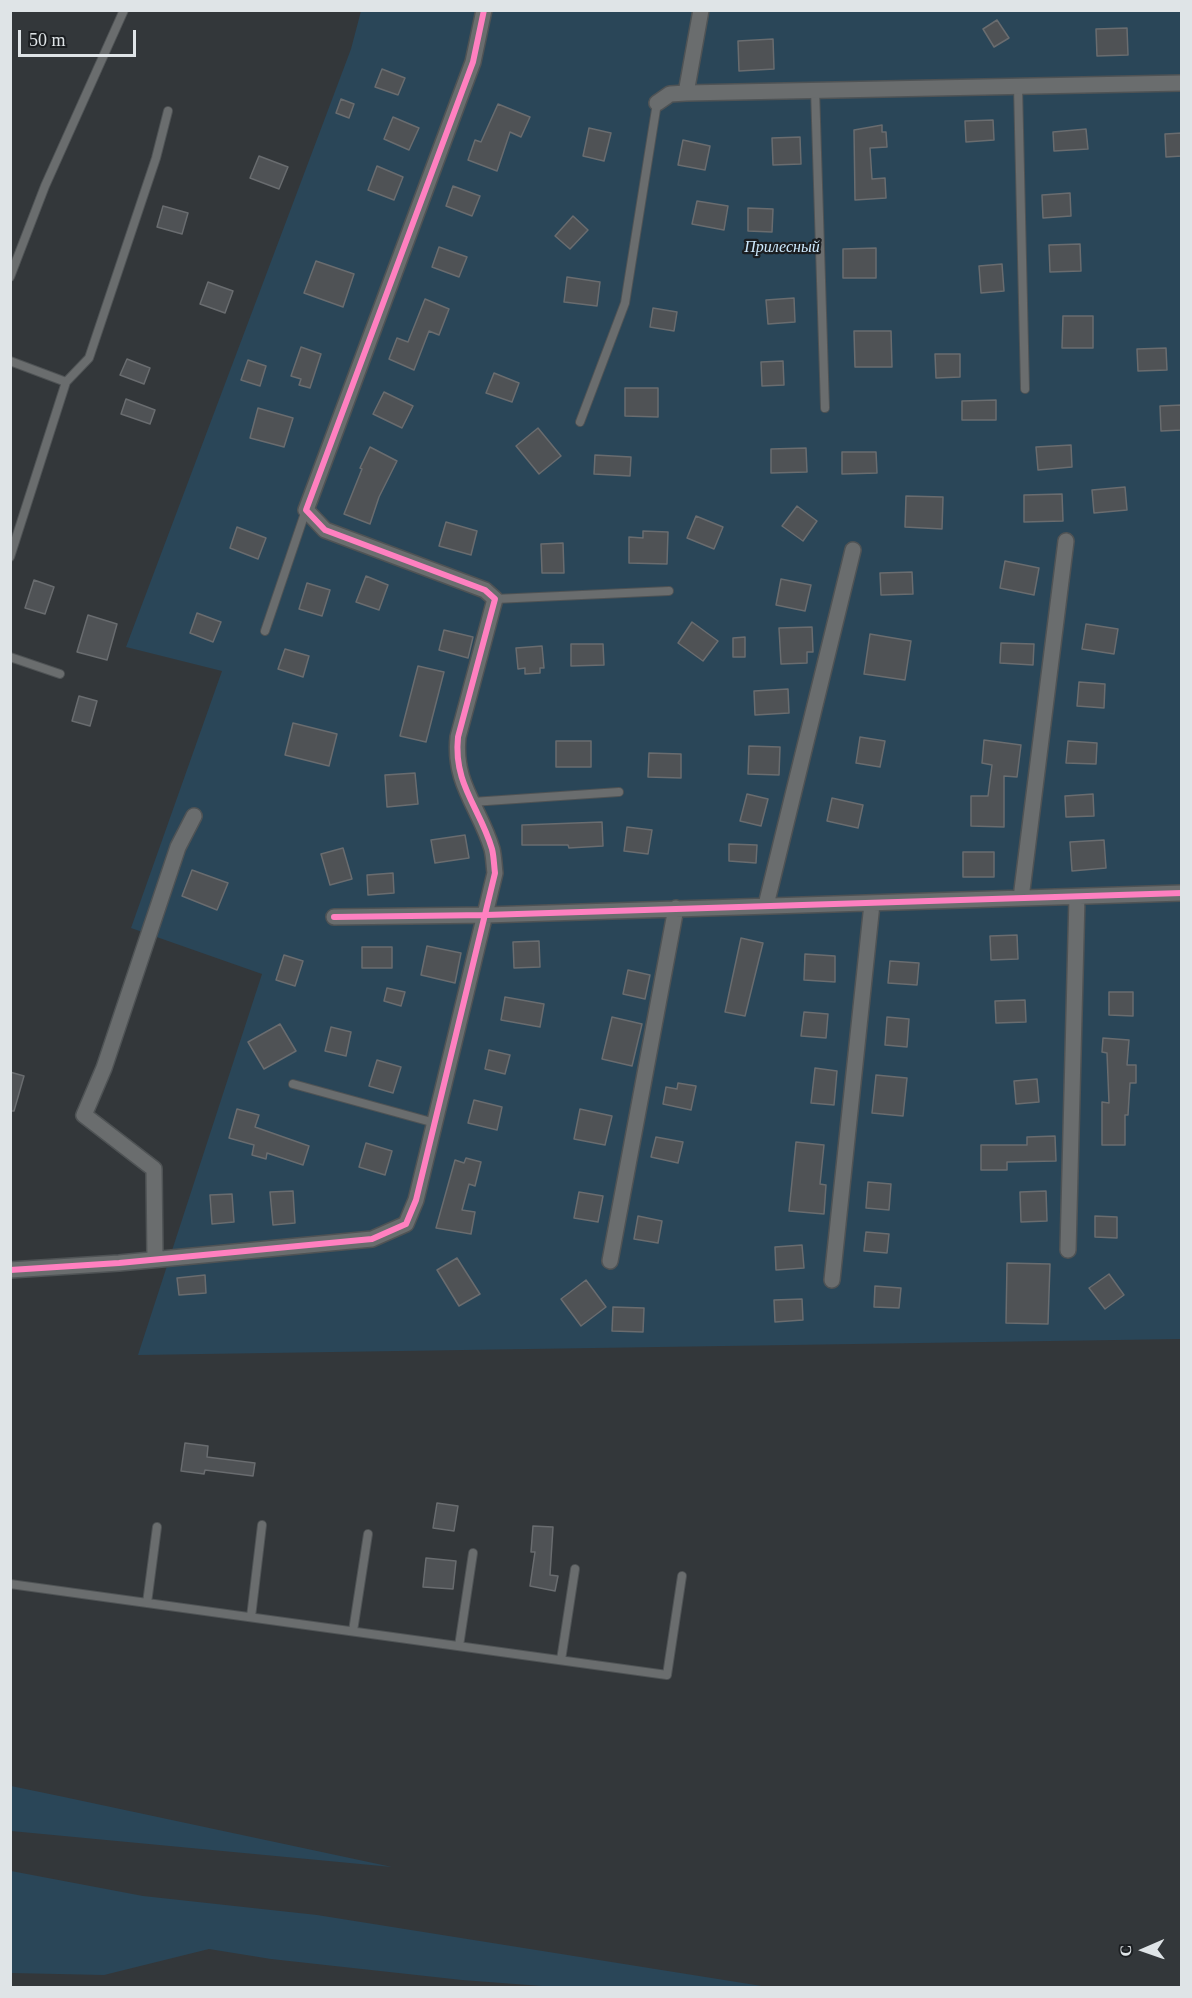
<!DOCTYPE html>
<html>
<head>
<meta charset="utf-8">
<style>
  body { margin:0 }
  #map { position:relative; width:1192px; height:1998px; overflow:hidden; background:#33373a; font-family:Georgia,serif }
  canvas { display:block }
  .frame { position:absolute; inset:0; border:12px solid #dfe4e7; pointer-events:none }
  .north { position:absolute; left:1114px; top:1920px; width:60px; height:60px; -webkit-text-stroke:4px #1b1e21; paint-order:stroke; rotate:268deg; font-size:16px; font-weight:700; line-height:24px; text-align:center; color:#dfe4e7 }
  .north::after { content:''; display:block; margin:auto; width:21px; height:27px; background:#dfe4e7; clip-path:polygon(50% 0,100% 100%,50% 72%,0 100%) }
  .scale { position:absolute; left:18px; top:30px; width:118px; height:27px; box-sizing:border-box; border:3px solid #dfe4e7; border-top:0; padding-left:8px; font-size:18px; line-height:21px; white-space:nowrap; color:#dfe4e7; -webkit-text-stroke:4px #1b1e21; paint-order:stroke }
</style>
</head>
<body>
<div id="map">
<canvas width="1192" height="1998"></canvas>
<div class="frame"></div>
<div class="north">С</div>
<div class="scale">50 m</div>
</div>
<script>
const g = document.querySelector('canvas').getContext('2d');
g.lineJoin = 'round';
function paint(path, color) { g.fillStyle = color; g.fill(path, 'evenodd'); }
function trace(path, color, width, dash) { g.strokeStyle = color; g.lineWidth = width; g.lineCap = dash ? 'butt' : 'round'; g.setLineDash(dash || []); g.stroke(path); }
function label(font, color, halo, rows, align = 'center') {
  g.font = font + ' Georgia,serif'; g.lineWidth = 4.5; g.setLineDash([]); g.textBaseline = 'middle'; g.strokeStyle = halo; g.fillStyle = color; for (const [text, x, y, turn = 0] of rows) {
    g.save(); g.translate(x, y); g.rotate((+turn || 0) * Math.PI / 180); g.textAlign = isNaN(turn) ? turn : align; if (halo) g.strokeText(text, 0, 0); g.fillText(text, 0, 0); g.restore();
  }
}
paint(new Path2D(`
  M361,11H1181V1339L138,1355L262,974L131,928L222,671L126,647L351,49Z
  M11,1786L64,1797L392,1867L11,1831Z
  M11,1871L143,1896L317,1915L768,1987H555L462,1980L271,1959L209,1949L104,1975L11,1973Z`), '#2a4658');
const building = new Path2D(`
  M997,20L1009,38L994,47L983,29Z
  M1127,28L1128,55L1097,56L1096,29Z
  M773,39L774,69L739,71L738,41Z
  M382,69L405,78L398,95L375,87Z
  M341,99L354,104L349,118L336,113Z
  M498,104L530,117L521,137L510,132L497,171L468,160L475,140L481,142Z
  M393,117L419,128L409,150L384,139Z
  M993,120L994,140L966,142L965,121Z
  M882,125V132H886L887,147L870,148L872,179L885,178L886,198L855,200L854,130Z
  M589,128L611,133L604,161L583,156Z
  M1086,129L1088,149L1054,151L1053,132Z
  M1182,133V156L1166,157L1165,134Z
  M800,137L801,164L773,165L772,138Z
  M683,140L710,146L705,170L678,165Z
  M259,156L288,167L279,189L250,178Z
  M377,166L403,177L394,200L368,190Z
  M453,186L480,196L472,216L446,206Z
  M1070,193L1071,216L1043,218L1042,195Z
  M697,201L728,206L724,230L692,224Z
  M163,206L188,213L182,234L157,227Z
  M748,208L773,209L772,232L748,231Z
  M573,216L588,230L570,249L555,236Z
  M1080,244L1081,271L1050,272L1049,245Z
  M439,247L467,257L459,277L432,267Z
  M876,248V278H843V249Z
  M316,261L354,274L343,307L304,293Z
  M1002,264L1004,291L981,293L979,266Z
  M567,277L600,282L597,306L564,302Z
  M208,282L233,291L225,313L200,304Z
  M794,298L795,322L768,324L766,300Z
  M425,299L449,309L439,335L429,331L414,370L389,359L397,338L408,342Z
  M653,308L677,312L674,331L650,327Z
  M1063,316H1093V348H1062Z
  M854,331H891L892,367H855Z
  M301,347L321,354L310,388L299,385L301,379L291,376Z
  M1166,348L1167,370L1138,371L1137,349Z
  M935,354H960V377L936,378Z
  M127,359L150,368L144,384L120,375Z
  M248,360L266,366L260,386L241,380Z
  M783,361L784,385L762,386L761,362Z
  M494,373L519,383L512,402L486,393Z
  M625,388H658V417L625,416Z
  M384,392L413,406L402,428L373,414Z
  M126,399L155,410L150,424L121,414Z
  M996,400V420H962V401Z
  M1182,405V430L1161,431L1160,406Z
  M258,408L293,418L284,447L250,438Z
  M538,428L561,456L539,474L516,446Z
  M1071,445L1072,467L1038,470L1036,447Z
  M370,447L397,461L379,497L370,524L344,514L362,469L360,468Z
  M806,448L807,472L771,473V449Z
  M842,452H876L877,473L842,474Z
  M595,455L631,457L630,476L594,474Z
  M1125,487L1127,510L1094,513L1092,490Z
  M1062,494L1063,521L1024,522V495Z
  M906,496L943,497L942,529L905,527Z
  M797,506L817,521L803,541L782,526Z
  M696,516L723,527L714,549L687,538Z
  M446,522L477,531L471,555L439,546Z
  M237,527L266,538L258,559L230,548Z
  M643,531L668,532L667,564L629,563V537L643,538Z
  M563,543L564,573H542L541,544Z
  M1005,561L1039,568L1034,595L1000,588Z
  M912,572L913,594L881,595L880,573Z
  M366,576L388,585L379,610L356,602Z
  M781,579L811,585L805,611L776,605Z
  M34,580L54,587L45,614L25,608Z
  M307,583L330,590L322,616L299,609Z
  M197,613L221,622L213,642L190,633Z
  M88,615L117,624L107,660L77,652Z
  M692,622L718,641L703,661L678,643Z
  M1086,624L1118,629L1114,654L1082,649Z
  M812,627L813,652H807V663L781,664L779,628Z
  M444,630L473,637L468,658L439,650Z
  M870,634L911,641L905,680L864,674Z
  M745,637V657H733V638Z
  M1001,643L1034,644L1033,665L1000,663Z
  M571,644H603L604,665L571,666Z
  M542,646L544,668H540V673L525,674V668L518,669L516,648Z
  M285,649L309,656L303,677L278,669Z
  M418,666L444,672L426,742L400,736Z
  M1079,682L1105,684L1104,708L1077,706Z
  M788,689L789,713L755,715L754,691Z
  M79,696L97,701L90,726L72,721Z
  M293,723L337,734L329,766L285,755Z
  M860,737L885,741L880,767L856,763Z
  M984,740L1021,745L1017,777L1004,776V827L971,826V796H988L992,765L982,763Z
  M556,741H591V767H556Z
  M1068,741L1097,743L1096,764L1066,763Z
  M749,746L780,747L779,775L748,774Z
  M649,753L681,754V778L648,777Z
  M415,773L418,804L387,807L385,775Z
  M747,794L768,799L761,826L740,821Z
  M1093,794L1094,816L1066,817L1065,796Z
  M832,798L863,805L858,828L827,821Z
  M602,822L603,846L569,848L568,845H522V825Z
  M627,827L652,830L648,854L624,851Z
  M465,835L469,858L435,863L431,840Z
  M1104,840L1106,868L1072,871L1070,842Z
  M729,844L757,845L756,863L729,861Z
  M343,848L352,879L330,885L321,854Z
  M963,852H994V877H963Z
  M192,870L228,883L217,910L182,896Z
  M393,873L394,893L368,895L367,875Z
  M1017,935L1018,959L991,960L990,936Z
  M741,938L763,943L745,1016L725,1012Z
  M539,941L540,967L514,968L513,942Z
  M427,946L461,953L455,983L421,975Z
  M362,947H392V968H362Z
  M805,954L835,956V982L804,980Z
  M284,955L303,961L295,986L276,980Z
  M890,961L919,963L917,985L888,983Z
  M628,970L650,975L645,999L623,994Z
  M387,988L405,992L401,1006L384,1001Z
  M1109,992H1133V1016L1109,1015Z
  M505,997L544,1004L540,1027L501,1020Z
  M1025,1000L1026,1022L996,1023L995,1001Z
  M804,1012L828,1014L826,1038L801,1036Z
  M612,1017L642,1024L632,1066L602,1059Z
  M887,1017L909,1019L907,1047L885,1045Z
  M280,1024L296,1051L264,1069L248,1042Z
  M331,1027L351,1032L346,1056L325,1051Z
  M1103,1038L1129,1040L1127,1065H1136V1083H1130L1128,1115H1125V1145H1102V1102L1109,1103L1107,1053L1102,1052Z
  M489,1050L510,1055L505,1074L485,1069Z
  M377,1060L401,1067L393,1093L369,1086Z
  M815,1068L837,1071L834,1105L811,1103Z
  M10,1072L24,1076L14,1111H10Z
  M876,1075L907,1078L903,1116L872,1113Z
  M1037,1079L1039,1102L1016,1104L1014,1081Z
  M678,1083L696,1086L691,1110L663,1104L666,1087L677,1089Z
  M474,1100L502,1107L497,1130L468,1123Z
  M237,1109L259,1115L255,1127L309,1146L303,1165L267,1153L266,1159L252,1155L254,1145L229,1138Z
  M580,1109L612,1116L605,1145L574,1139Z
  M1055,1136L1056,1161L1007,1162V1170H981V1145H1027V1137Z
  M656,1137L683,1142L678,1163L651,1157Z
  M796,1142L824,1145L820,1184L826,1185L824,1214L789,1211Z
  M366,1143L392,1151L385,1175L359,1167Z
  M466,1158L481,1162L475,1186L469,1184L462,1210L475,1212L471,1234L436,1228L455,1160L464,1163Z
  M868,1182L891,1184L889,1210L866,1208Z
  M293,1191L295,1223L273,1225L270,1192Z
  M1046,1191L1047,1221L1021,1222L1020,1192Z
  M579,1192L603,1196L598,1222L574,1218Z
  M232,1194L234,1222L212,1224L210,1195Z
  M638,1216L662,1221L658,1243L634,1239Z
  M1095,1216L1117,1217V1238L1095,1237Z
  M866,1232L889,1234L887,1253L864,1251Z
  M802,1245L804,1268L776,1270L775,1247Z
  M457,1258L480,1294L459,1306L437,1270Z
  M1007,1263L1050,1264L1048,1324L1006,1323Z
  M1109,1274L1124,1295L1105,1309L1089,1288Z
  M205,1275L206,1293L179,1295L177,1278Z
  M586,1280L606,1307L581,1326L561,1299Z
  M875,1286L901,1288L899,1308L874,1307Z
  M802,1299L803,1320L775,1322L774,1300Z
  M613,1307L644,1308L643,1332L612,1331Z
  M185,1443L208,1446L207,1457L255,1463L253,1476L205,1470L204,1474L181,1471Z
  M437,1503L458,1506L454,1531L433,1528Z
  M533,1526L553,1527L550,1575L558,1576L555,1591L530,1586L535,1552H531Z
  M426,1558L456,1561L453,1589L423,1587Z`);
paint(building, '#4f5255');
trace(building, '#696c6f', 1.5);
const service = new Path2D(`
  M1018,86L1025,389
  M815,89L825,408
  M10,277L45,186L124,10
  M10,361L66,382L10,557
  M66,382L89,358L156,158L168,111
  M580,422L625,303L657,103
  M495,599L669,591
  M265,631L306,510
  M10,657L60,674
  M472,802L619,792
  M293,1084L435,1123
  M10,1584L667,1675L682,1576
  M147,1603L157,1527
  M251,1617L262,1525
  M353,1631L368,1534
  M459,1646L473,1553
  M561,1660L575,1569`);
const minor = new Path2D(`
  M686,93L1182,83
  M657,103L670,94L686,93L701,10
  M1021,898L1066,541
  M766,905L853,550
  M334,917L486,915L1182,893
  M1068,1250L1077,897
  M155,1258L154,1169L84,1115L104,1068L178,847L194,816
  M610,1261L676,908
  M10,1270L119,1263L372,1239L406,1224L416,1200L495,873C494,866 494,857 492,849C480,808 453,784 458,737L495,599L485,590L325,530L306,510L473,62L484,10
  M832,1280L872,904`);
trace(service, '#4f5355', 10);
trace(minor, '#4f5355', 18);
trace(service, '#6a6d6e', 8);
trace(minor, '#6a6d6e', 15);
trace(new Path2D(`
  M334,917L486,915L1182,893
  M10,1270L119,1263L372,1239L406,1224L416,1200L495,873C494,866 494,857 492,849C480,808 453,784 458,737L495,599L485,590L325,530L306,510L473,62L484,10`), '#ff80c0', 6);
label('italic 16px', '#cde9fd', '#1b1e21', [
  ["Прилесный",782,248]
]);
</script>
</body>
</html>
